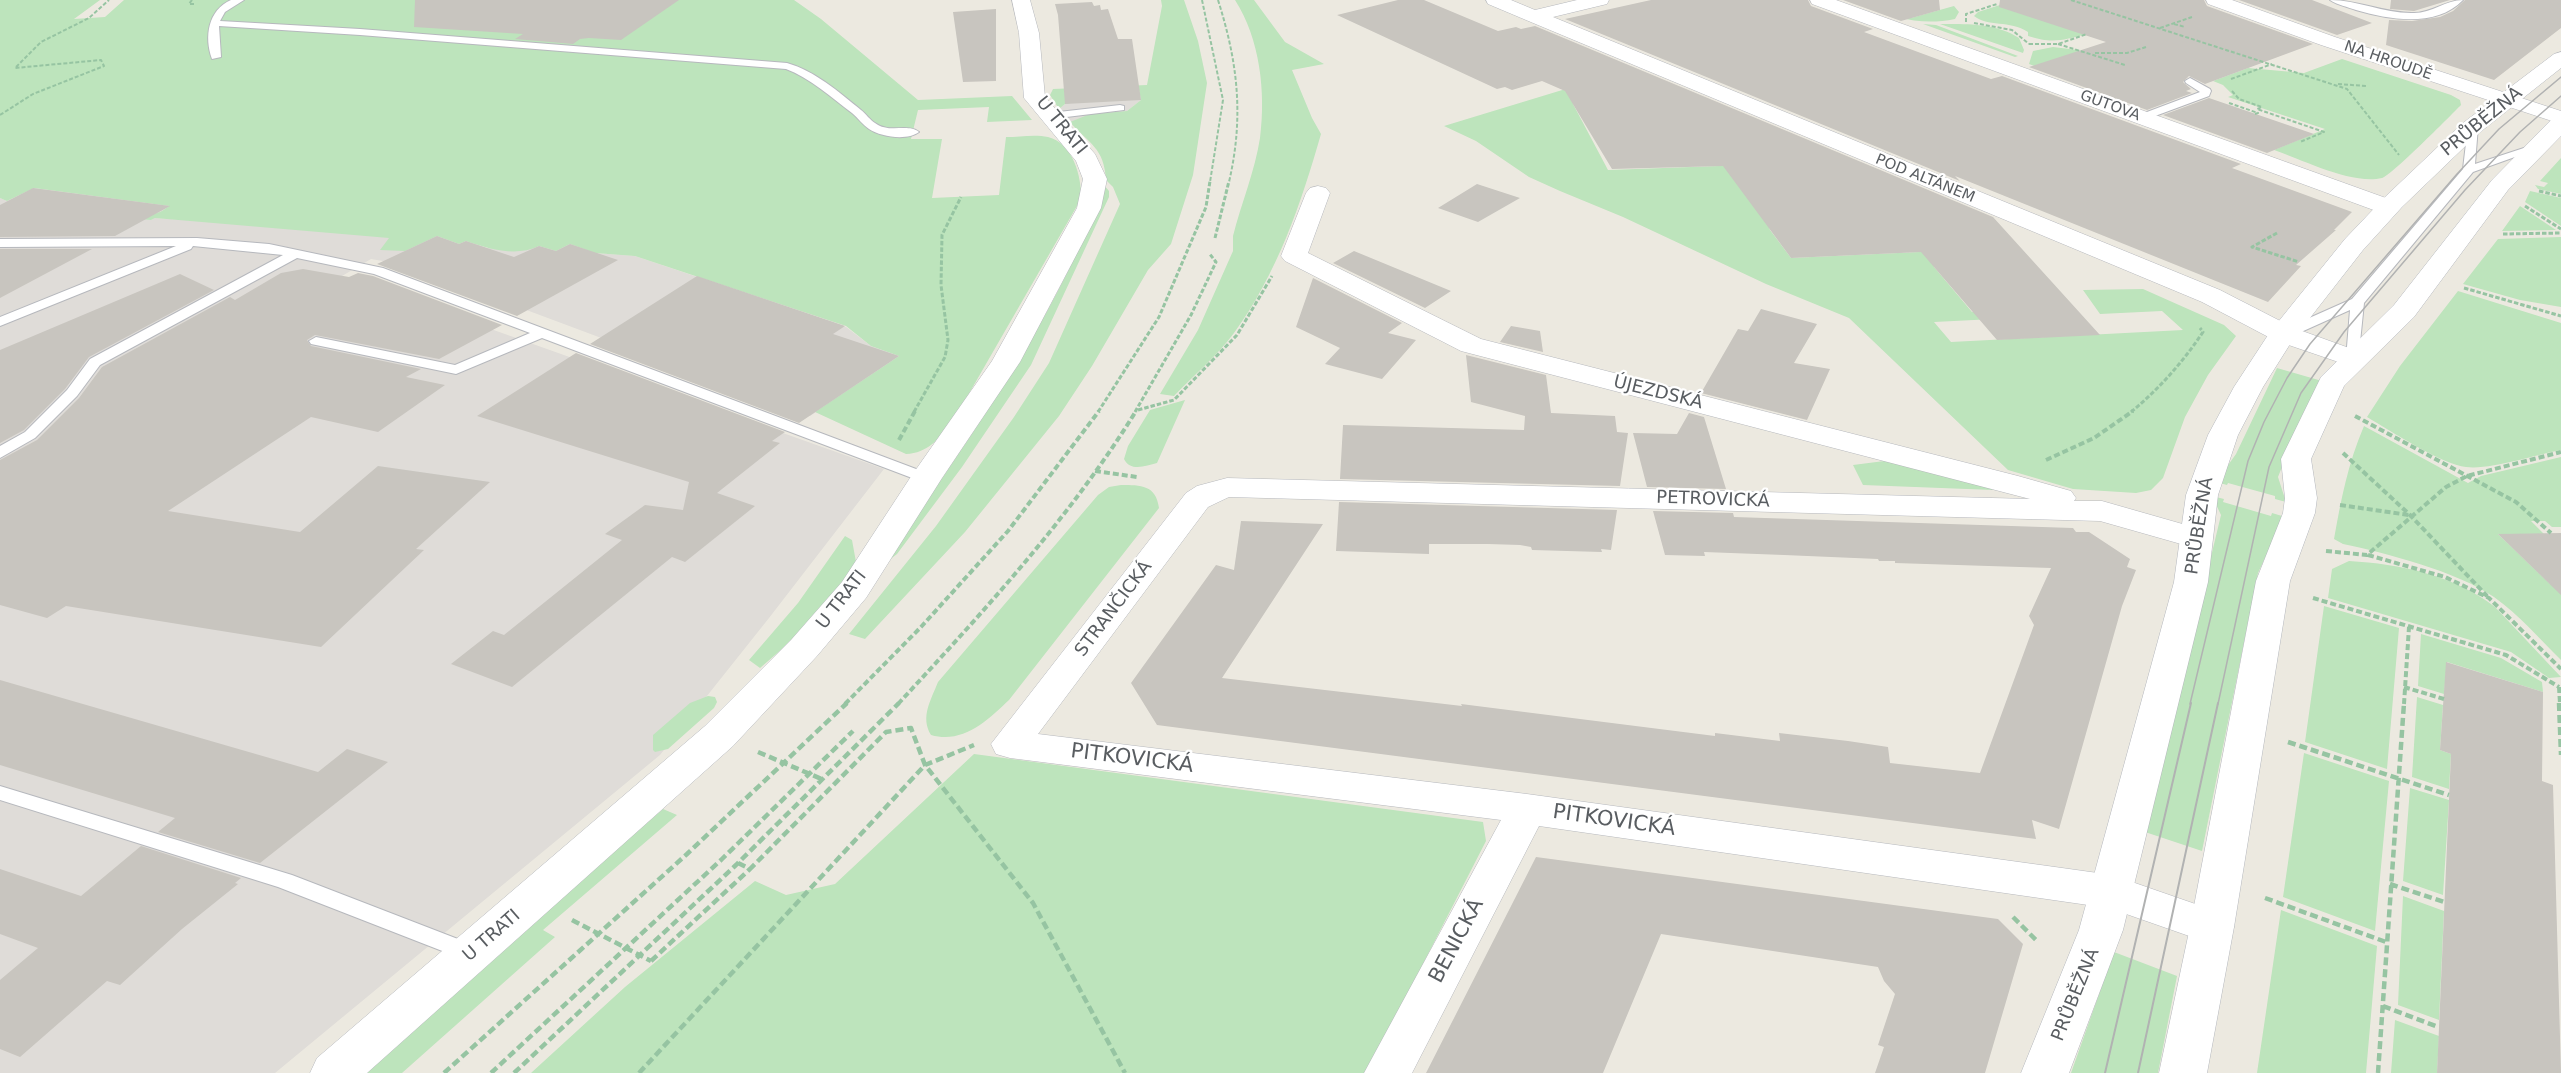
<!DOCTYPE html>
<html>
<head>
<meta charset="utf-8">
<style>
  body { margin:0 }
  canvas { display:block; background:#ece9e0 }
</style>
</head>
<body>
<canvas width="2561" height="1073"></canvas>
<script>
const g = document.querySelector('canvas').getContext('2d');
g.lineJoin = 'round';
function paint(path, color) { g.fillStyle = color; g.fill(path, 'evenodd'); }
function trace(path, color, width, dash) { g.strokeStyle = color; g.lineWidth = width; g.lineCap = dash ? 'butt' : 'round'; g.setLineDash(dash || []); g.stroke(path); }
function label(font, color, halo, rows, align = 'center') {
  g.font = font + ' "DejaVu Sans",sans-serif'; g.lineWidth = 4.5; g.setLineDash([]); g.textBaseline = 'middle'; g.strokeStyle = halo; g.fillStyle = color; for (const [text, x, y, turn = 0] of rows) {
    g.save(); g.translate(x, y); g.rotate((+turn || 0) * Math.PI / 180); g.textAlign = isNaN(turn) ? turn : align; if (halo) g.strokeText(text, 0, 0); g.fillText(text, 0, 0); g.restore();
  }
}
paint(new Path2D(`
  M1139,90L1141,100L1127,111L1098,113L1070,122L1059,109L1065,104Z
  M33,188L170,206L153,216L128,213L151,220L155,218L437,236L459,244L466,241L487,248L539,246L556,251L570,244L595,253L635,256L846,327L871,346L899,356L810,416L406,265L371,259L342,276L884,469L769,618L660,755L275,1073H0V198L7,201Z`), '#dfdcd8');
paint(new Path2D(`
  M0,0H100L74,19L105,17L124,0H794L821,19L918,100L1012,96L1032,120L987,122L989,107L918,110L911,139H942L932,198L999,195L1006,137C1019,137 1035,134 1048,137C1073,143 1082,177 1081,199L952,423C938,439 928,453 906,454L815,412L899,356L871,346L846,326L635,256L595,253L570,244L556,251L539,246C516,257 489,249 466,241L459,244L437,236L405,251L380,250L389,238L155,218L151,220L119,217C139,206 147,224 169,206L34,188L7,201L0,198Z
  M1161,0H1184L1198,41L1207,83L1193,175L1171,244L1148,270L1092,366L1059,416L965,532L865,639L849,634L936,526L1014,417L1049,363L1120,204L1113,187L1106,180C1104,147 1089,144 1070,122L1090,114L1127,111L1141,100L1139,90L1065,104L1059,109L1050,95L1053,89L1147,85L1162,6Z
  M1235,0H1254L1285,42L1324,64L1292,70L1312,118L1321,134C1301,204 1277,274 1234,333C1217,356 1193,376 1174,396L1160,394L1198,330L1233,251V236C1241,204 1255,171 1260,138C1266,92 1260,39 1235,0Z
  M2000,5L2087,34C2063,40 2053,44 2028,36V32C2010,20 1987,27 1974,16L1978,12Z
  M1864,6L1911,18L1954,6L1959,12L1955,19C1921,26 1897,18 1864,6Z
  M1923,24L1936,25L2018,56L2015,57Z
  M1940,24C1967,24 1996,23 2019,38L2024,50L2023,53Z
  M2053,47L2078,50L2125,65L2100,90L2029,64L2033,51Z
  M2342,59L2451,95L2460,100L2461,105C2450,116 2391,176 2382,178C2352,185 2303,160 2274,150L2325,129L2228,97L2233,95L2223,85L2213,81L2248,68L2304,73Z
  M1582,84L1573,104L1608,170L1747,165L1770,230L1791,258L1941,251L1934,267L1972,312L1985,311L2014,318L1934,322L1951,342L2183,330L2162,311L2100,314L2083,290L2143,289L2224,325L2236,336L2208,375L2185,417L2163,478L2151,490L2136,493L2073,489L2008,470L1849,318L1766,284L1623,217L1560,191L1529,177L1476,141L1444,126Z
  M2561,158V194L2538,189L2535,185L2544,187L2548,183L2540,181Z
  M1103,184L1109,191V197L1031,365L962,467L897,554L884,564C947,469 1016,376 1067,273C1081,244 1095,216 1103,184Z
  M2530,191L2561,198V226L2525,202Z
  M2520,206L2556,230L2502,231Z
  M2561,237V307L2520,300L2463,284L2498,239Z
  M2458,291L2561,323V450C2534,455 2491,470 2466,467C2443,465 2389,430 2367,417L2400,366Z
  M2277,368L2322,381L2295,434L2278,477L2286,502L2275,499V496L2228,483L2227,485L2216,482L2236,454Z
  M1185,400L1157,463C1146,466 1130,472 1124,459L1128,446L1150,410Z
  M2364,426L2468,483L2481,476L2561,457V527H2552L2545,521H2531L2544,534H2498L2549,583L2561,587V660C2539,638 2519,615 2494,597C2458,572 2386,553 2343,544L2334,539C2341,500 2348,463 2364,426Z
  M1900,459L1985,482L1993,490L1863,485L1853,465Z
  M1121,485C1141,485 1156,485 1159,508L1009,700C987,721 963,744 931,735C920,717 931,700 938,682L1098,495L1109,487Z
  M2212,496L2224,499L2223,502L2271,516L2272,513L2282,516L2277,532L2258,573L2202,851L2145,832L2221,515Z
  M845,536L852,540L856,562L824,607L804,630L760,668L749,660L798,603Z
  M2349,561C2400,564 2454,575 2495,607L2561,677L2549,678L2511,652L2328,598L2332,569Z
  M2324,606L2399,628L2387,769L2305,742Z
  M2421,634L2501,658L2542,682L2543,692L2447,662L2444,694L2418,686Z
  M708,696L715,697L717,702L714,708L668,749L655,752L653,750V735L690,703Z
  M2417,697L2443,705L2440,750L2451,754L2449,789L2412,777Z
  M2304,753L2389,781L2375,931L2283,897Z
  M974,754L1483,822L1486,841L1367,1073H531L625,987L755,881L786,895L835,884Z
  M2410,788L2449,800L2443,895L2403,881Z
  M663,809L677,815L543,930L555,937L402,1073H357Z
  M2403,896L2444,911L2439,1020L2398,1005Z
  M2281,910L2377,946L2366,1073H2257Z
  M2114,952L2177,976L2158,1073H2071Z
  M2395,1020L2439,1036L2437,1073H2391Z`), '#bde4bc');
paint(new Path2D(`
  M415,0H679L621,40L589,38L580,39L573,44L515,39L523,34L414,27Z
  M1398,0H1424L1498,31L1516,27L1521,29L1535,26L1993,217L2100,335L1997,340L1921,252L1791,258L1723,166L1612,169L1565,91L1542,81L1512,90L1505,87L1497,89L1337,15Z
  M1651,0H1808L1811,6L1873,29L1864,32L1991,79L2002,76L2241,164L2232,168L2352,212L2334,230H2336L2296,265L2301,266L2268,302L1955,176L1960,181L1565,19Z
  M1843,0H1939L1940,10L1901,21Z
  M2000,0H2204L2207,6L2313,44L2205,84L2189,76L2183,82L2191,89L2186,91L2192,93L2147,110L2029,67L2106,42L1999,7Z
  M2239,0H2312L2372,23L2337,35Z
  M2391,0H2450L2414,11L2390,9Z
  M2465,0H2561V28L2494,80L2386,45L2389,20L2412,21L2440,17L2453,11Z
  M1092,2L1094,6L1100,5L1101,10L1108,9L1118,39H1132L1141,100L1065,104L1058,15L1055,4Z
  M996,9V81L963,82L953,12Z
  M2209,98L2314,134L2267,153L2163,115Z
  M1477,184L1520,198L1478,222L1438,208Z
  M33,188L170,206L115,236L0,237V205Z
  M437,236L459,244L466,241L514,257L539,246L556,251L570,244L618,260L517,316L377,264Z
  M0,249H92L0,298Z
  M1354,251L1451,291L1425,308L1333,263Z
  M303,269L349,277L358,273L373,276L502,325L439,359L315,335L307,340L311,346L421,369L406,377L445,385L378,432L311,417L168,511L300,532L378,466L490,482L416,549L424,550L321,647L66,606L47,618L0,605V460L37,440L79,398L102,367L230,297L235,300L281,273Z
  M180,274L214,290L89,357L65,389L24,430L0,443V350Z
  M697,276L845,326L833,334L899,356L799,423L590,344Z
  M1313,278L1402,323L1388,333L1416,340L1382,379L1325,364L1340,348L1296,327Z
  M1761,309L1817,324L1794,363L1830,369L1807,420L1701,393L1738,329L1748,331Z
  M1511,326L1540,331L1543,352L1500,342Z
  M576,353L785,432L772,441L780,443L717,493L755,506L685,562L672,557L512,687L451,664L493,631L504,635L622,540L605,534L645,505L683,510L689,482L477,416Z
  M1466,355L1546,375L1551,413L1615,416L1617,432L1628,433L1620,486L1340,479L1343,425L1524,430L1525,416L1471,402Z
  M1689,413L1704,417L1726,489L1647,487L1633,433L1677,434Z
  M1339,502L1617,510L1611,550L1601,549L1602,552L1532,550L1531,547L1520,545L1488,544H1429V554L1336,551Z
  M1653,511L1733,513L1734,517L2073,528L2076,532H2089L2130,559L2127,567L2136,570L2122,606L2059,829L2032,820L2036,839L1157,725L1131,683L1216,565L1234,570L1241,521L1323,524L1222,678L1462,706L1461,704L1715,736V733L1780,741L1779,733L1848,741L1888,747L1890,763L1980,773L2034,625L2029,616L2051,568L1895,563V561H1879L1878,559L1784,555L1704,552L1705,556L1665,555Z
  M2561,533V595L2498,534Z
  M2446,662L2543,692L2542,781L2553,785L2561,1073H2437L2451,754L2440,750Z
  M0,680L318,772L347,749L388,762L260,863L158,832L175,818L0,765Z
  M141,846L241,878L235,883L238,884L182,929L120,985L107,981L20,1057L0,1049V980L38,948L0,934V869L81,896Z
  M1536,857L1998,919L2023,944L1985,1073H1875L1884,1047L1878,1045L1895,994L1884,981L1878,967L1661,934L1603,1073H1426Z`), '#c8c5bf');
const service = new Path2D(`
  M231,0H244L225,12L220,21L360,29L787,63C815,71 839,92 861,110C866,114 870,120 875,123C889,134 908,123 919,132C907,141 881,137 869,129C863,125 858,118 852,113C831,97 810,78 786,69L360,35L219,26L221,57L212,59C204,37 208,10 231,0Z
  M2330,0C2359,0 2385,14 2414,13C2432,13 2446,0 2463,0C2436,28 2390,20 2356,10C2348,7 2337,5 2330,0Z
  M2190,78L2210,89L2211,91L2209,96L2147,119H2139V115L2200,92L2186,83L2185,81Z
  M1120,105L1124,106V110L1050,119L1045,116L1050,113Z
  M2473,123L2478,126L2475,164L2530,146H2538L2540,148L2473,172L2364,303L2358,362L2353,363L2346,359L2350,310L2290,337H2280L2278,334L2280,331L2352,299L2463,169L2468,126Z
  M197,238L269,244L383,268L932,475L934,478L932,481H920L542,338L456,374L311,344L309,341L316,337L455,365L530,333L374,274L297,258L100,365L77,396L35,438L0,458V446L25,432L67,390L90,359L283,255L193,246L191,249L0,326V317L176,246L0,247V239Z
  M0,786L292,875L476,946L479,952L476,958L468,961L278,887L0,800Z`);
const minor = new Path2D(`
  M1012,0H1030L1039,33L1045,97L1095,154L1107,179L1101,208L1020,362L942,478L866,598L817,656L733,746L367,1073H310L317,1058L705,726L791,640L842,582L910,478L992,361L1077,208L1083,179L1076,161L1024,98L1019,33Z
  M1486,0H1511L1535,10L1577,0H1609L1607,4L1553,17L2220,290L2294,328L2363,353L2367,359L2363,365L2353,367L2274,340L2202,302L1526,20L1488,4Z
  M1810,0H1836L2397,202L2400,207L2397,212L2388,214L2379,212L1812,4Z
  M2206,0H2232L2335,37L2561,111V124L2321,45L2208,4Z
  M1318,186L1326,188L1330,193L1308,253L1481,339L2018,476L2071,491L2076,498L2074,501H2102L2207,531L2212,538L2207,545L2195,548L2100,521L1229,497L1208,507L1038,734L1527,794L2055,867L2112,875L2227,915L2234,927L2227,939L2212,944L2109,908L1539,826L1412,1073H1364L1501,820L1010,758L996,754L991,744L1186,493L1197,486L1227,478L2030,499L1461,351L1285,261L1281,256L1306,193L1310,188Z`);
const secondary = new Path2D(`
  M2561,52V68L2479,133L2402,207L2363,250L2292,341L2263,387L2238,435L2218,495L2208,582L2123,930L2069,1073H2021L2079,930L2174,582L2186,495L2208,435L2234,387L2270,332L2345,239L2385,197L2463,123L2554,54Z
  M2561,116V136L2508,190L2414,317L2344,386L2311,459L2317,498L2315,513L2290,581L2234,927L2207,1073H2159L2190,927L2256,581L2283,513L2285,498L2281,459L2321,377L2394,305L2492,180L2553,118Z`);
trace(service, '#b6b8bd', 2);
trace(minor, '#b6b8bd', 1);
trace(secondary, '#b4b7bd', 1);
trace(new Path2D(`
  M192,0L189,4H195
  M1202,0L1223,100L1210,182
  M1218,0C1238,63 1244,117 1229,182
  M2071,0L2347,89L2399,155
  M1966,22V14L1997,4
  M1974,23L2012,30L2029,44
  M2174,24L2185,27
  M2160,28L2192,17
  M2029,44H2058L2087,34
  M2058,44L2125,65
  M2095,53H2127L2146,47
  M2231,79L2272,64
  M2338,84L2366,86
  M2232,91L2239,99L2262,107L2257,109L2324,132L2300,142
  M2229,103L2258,113L2255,114
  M0,115L33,94L104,66L101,60L15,68L41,42L89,18L109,0`), '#96c4a2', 2, [4, 2]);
trace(new Path2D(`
  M2539,191L2561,196
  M2525,206L2561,229
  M2277,233L2252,247L2299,262
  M2503,234L2561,233
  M1215,238L1229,181
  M2464,288L2561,316
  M1138,410L1174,400L1237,335L1272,276
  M914,412L945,357L948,340L941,285L942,235L961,197
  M1098,412L1159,317L1206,207L1210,181
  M1135,412L1191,315L1216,262L1209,253
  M2131,412C2159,389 2183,362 2203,332L2200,328`), '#96c4a2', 3, [4.5, 2]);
trace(new Path2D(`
  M2355,416L2516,502L2551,533
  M899,440L915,411
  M2343,453L2410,515L2487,596
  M2046,460L2094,438L2133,411
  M1095,471L1137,477
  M2340,505L2409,515
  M2326,551L2367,555L2446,487L2467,476L2561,452
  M2368,555L2445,577L2489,598L2561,669
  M2313,598L2506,655L2559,687
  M2404,687L2444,699
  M2559,687L2560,704
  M845,704L921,627L1008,531L1099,411
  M898,704C983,612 1070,518 1136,411
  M2404,704L2409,627`), '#96c4a2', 4, [6, 3]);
trace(new Path2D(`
  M2559,703L2561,755
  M2288,742L2449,795
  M758,752L824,780
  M738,863L750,869L886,732L911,728L925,765L1033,903L1125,1073
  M2390,884L2444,902
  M2265,898L2386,942
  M2013,917L2038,942
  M651,961L750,869
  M2383,1006L2438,1027
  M444,1073L687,854L847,703
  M491,1073L721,860L853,731
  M514,1073L736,865L899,703
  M639,1073L925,765L974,745
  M2378,1073L2404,703`), '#96c4a2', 4.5, [8, 4]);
paint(service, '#fff');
paint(minor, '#fff');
paint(secondary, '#fff');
trace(new Path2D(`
  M2190,704L2248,461L2264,422L2287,378L2310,344L2457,174L2499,129L2561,77
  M2218,704L2269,467L2301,393L2344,332L2465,190L2520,132L2561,96`), '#b1b2b2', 1.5);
trace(new Path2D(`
  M2105,1073L2191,703
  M2138,1073L2218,703`), '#b1b2b2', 2);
trace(new Path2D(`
  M572,920L651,961`), '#96c4a2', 4.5, [8, 4]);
label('15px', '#595d61', '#fff', [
  ["NA HROUDĚ",2388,61,19],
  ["GUTOVA",2110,106,20],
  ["POD ALTÁNEM",1925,179,22]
]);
label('18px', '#595d61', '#fff', [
  ["PRŮBĚŽNÁ",2482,122,-39],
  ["U TRATI",1061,126,51],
  ["ÚJEZDSKÁ",1658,393,14],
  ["PETROVICKÁ",1713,500,2],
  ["PRŮBĚŽNÁ",2200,526,-81],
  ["U TRATI",842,600,-52],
  ["STRANČICKÁ",1114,609,-53],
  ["U TRATI",492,936,-41],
  ["PRŮBĚŽNÁ",2076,995,-68]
]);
label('21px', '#595d61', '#fff', [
  ["PITKOVICKÁ",1132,759,7],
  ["PITKOVICKÁ",1614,821,8],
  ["BENICKÁ",1457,941,-62]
]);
</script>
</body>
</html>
